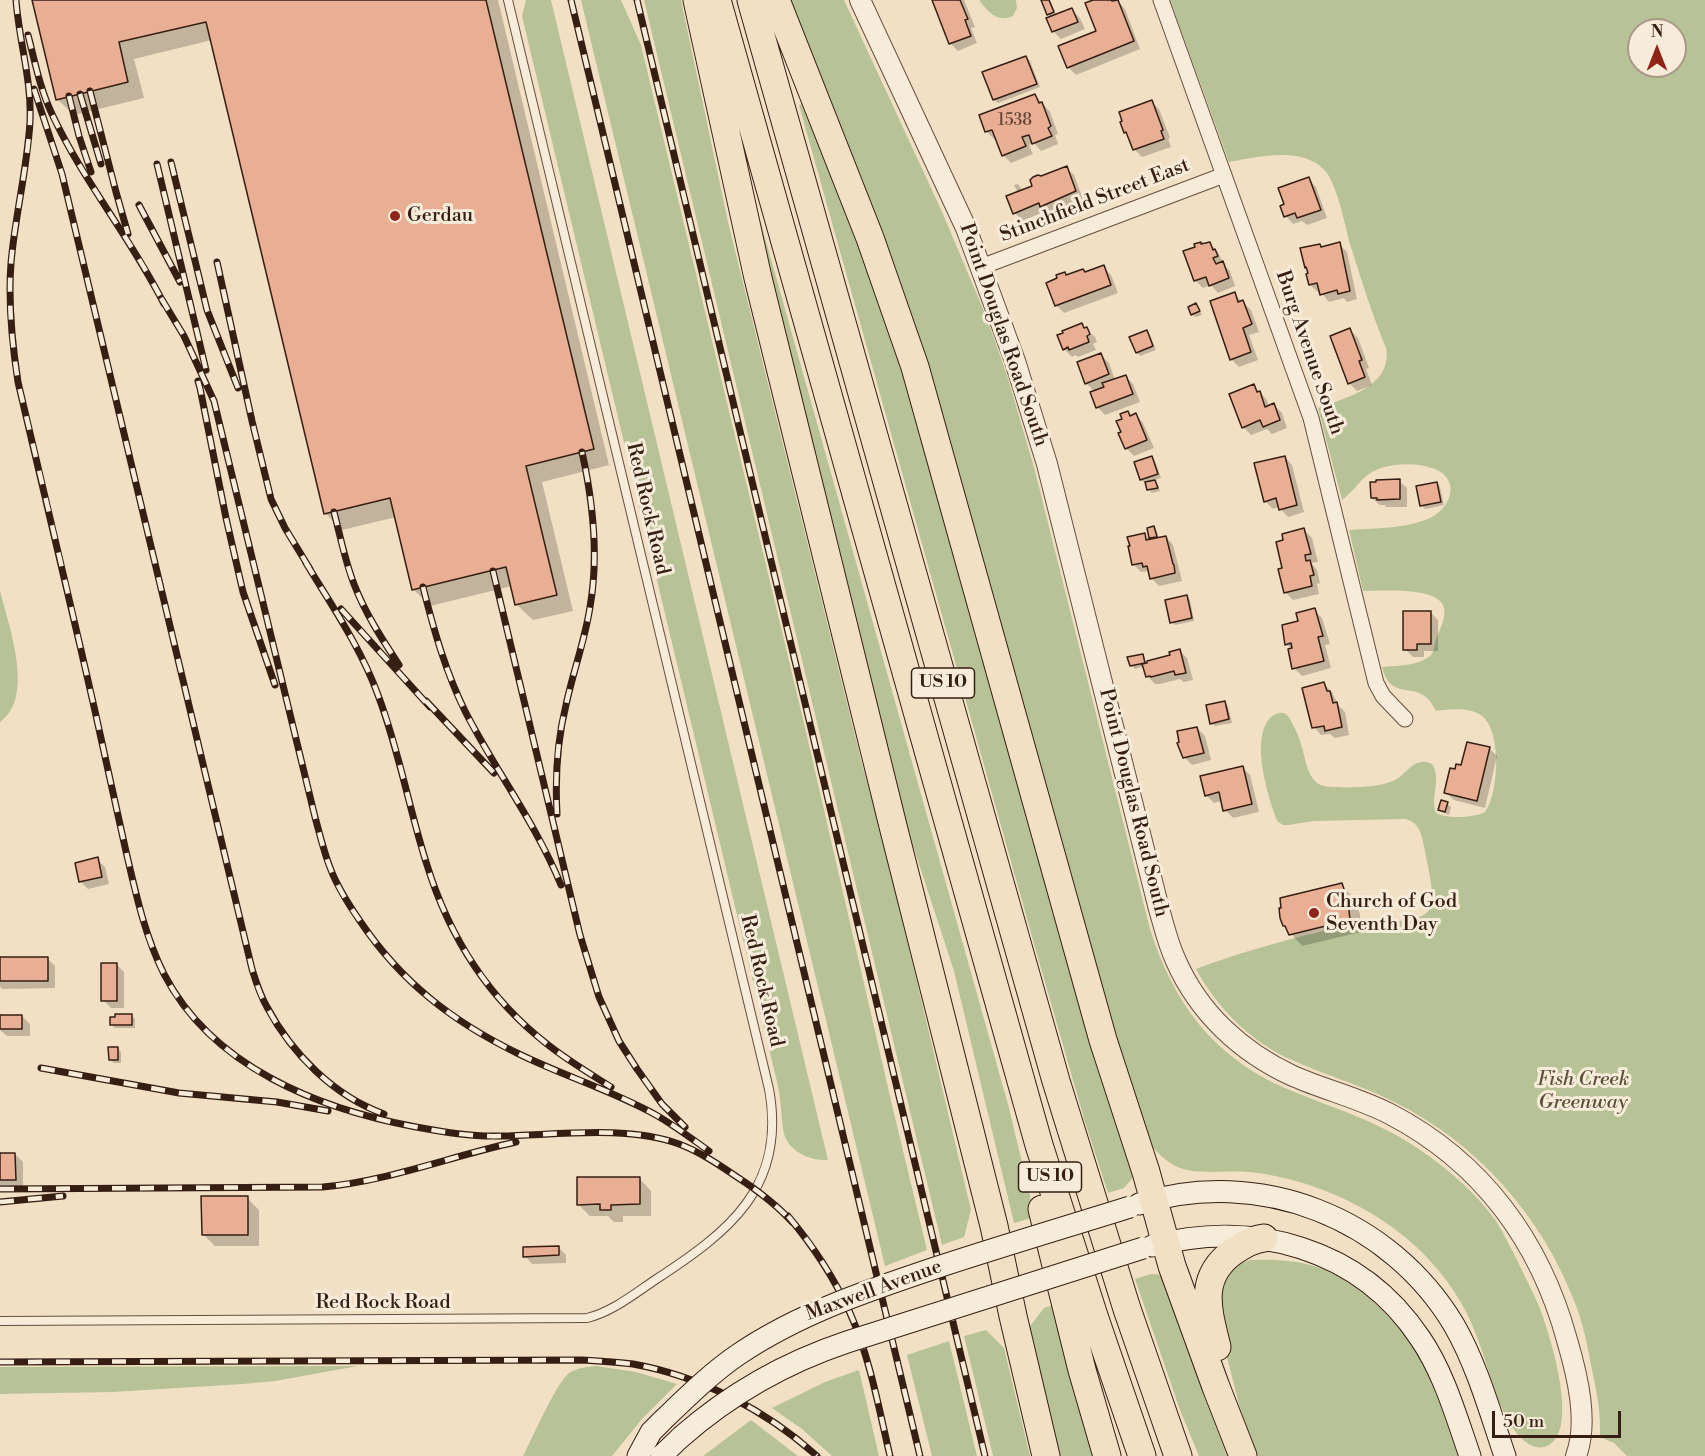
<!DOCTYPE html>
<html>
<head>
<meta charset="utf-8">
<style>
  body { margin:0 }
  #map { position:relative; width:1705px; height:1456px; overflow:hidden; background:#f2e0c4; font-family:"Libre Bodoni",serif }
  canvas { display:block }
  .north { position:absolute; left:1627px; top:18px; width:60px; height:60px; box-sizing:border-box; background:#f7ebd9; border:2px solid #aa998a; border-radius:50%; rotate:0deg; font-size:16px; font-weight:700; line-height:24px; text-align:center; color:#361e13 }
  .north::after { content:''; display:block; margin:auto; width:21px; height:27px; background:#8f2418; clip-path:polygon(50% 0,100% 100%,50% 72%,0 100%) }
  .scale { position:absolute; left:1492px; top:1411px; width:129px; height:27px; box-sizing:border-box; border:3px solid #361e13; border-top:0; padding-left:8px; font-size:18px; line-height:21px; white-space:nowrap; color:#361e13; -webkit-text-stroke:4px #f7ebd9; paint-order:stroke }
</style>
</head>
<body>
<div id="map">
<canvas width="1705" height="1456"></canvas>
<div class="north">N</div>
<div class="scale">50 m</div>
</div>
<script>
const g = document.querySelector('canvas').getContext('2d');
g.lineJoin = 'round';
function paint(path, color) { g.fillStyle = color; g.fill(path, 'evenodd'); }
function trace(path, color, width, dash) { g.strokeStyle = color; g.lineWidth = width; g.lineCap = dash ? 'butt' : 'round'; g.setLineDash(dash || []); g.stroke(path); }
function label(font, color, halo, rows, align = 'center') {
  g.font = font + ' "Libre Bodoni",serif'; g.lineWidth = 6; g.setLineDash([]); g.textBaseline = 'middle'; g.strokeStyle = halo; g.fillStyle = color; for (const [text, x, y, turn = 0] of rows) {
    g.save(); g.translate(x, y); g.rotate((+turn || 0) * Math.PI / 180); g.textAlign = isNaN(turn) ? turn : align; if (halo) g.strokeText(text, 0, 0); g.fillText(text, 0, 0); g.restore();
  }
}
paint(new Path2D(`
  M526,0H551L828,1160C808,1161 785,1150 783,1128C781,1114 781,1100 778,1086L522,16Z
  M581,0H621L641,45L803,719L892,1105L927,1250L885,1266Z
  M644,0H681L728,222L862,764L881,830L971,1210L964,1237L942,1245Z
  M784,0H844L943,214L986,316L1007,375L1035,471L1150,929C1173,1002 1213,1057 1285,1088C1322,1104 1360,1115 1396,1135C1433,1156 1471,1186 1496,1221C1505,1235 1512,1251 1520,1266C1526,1279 1533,1292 1539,1306C1549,1332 1580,1427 1549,1445C1539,1451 1528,1445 1521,1438C1499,1415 1490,1374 1480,1345C1460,1284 1415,1236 1358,1206C1325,1188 1287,1176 1249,1172C1228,1170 1200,1175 1180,1168C1166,1163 1156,1151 1146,1139Z
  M979,0H1016L1017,8L1013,16C997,23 988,12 979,0Z
  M1170,0H1705V1456H1627L1614,1443L1600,1437C1601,1412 1596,1388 1591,1365C1587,1344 1583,1323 1575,1303C1542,1217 1478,1143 1394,1102C1359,1084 1321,1074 1285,1057C1247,1038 1216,1006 1196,969C1236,954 1277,942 1319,932C1333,929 1348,925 1363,923C1380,921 1420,924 1429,910C1437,899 1427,865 1425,851C1422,838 1421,822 1405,819L1314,821L1288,825H1283L1277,821C1268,797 1250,739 1270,718C1274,715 1278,712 1283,713C1288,714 1290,719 1292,723C1296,730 1299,737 1301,744C1305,756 1306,773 1316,782C1322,787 1331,787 1338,787C1353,788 1380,787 1393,781C1407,775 1414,755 1432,764C1442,779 1430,797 1436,813C1448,819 1473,818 1485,812C1499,794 1502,731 1482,716C1470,707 1450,709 1436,711C1420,675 1392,706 1382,667C1398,665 1419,667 1432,654C1435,647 1435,639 1439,632C1442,624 1447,614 1443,605C1434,587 1381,591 1363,591L1349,530C1376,528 1405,529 1430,518C1451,508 1461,480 1435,469C1418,462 1392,463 1376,470C1361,476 1355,491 1342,500L1318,408C1346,398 1393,386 1386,348C1372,314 1361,279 1350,244C1344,222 1340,198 1330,178C1327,172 1321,166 1314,162C1290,149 1255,157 1229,162ZM1639,30H1675V66H1639Z
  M808,102L887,305L1136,1174L1124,1188L1108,1193L1085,1122L1033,940L799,105Z
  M748,177L1009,1108L1035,1217L1014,1223L954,971L901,809L782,330Z
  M0,590C8,625 36,697 0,722Z
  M1250,1260C1274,1259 1304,1260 1327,1271C1368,1290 1406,1329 1426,1370C1439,1397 1448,1427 1458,1456H1258L1240,1408L1219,1326L1217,1287L1235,1265Z
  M1151,1274L1163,1275L1205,1399L1227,1456H1199L1180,1410L1135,1279Z
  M1057,1304L1099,1456H1057L1027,1330L1044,1308Z
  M986,1330L1004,1348L1030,1456H993L964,1336Z
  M949,1341L977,1456H932L907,1355Z
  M358,1366L275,1381L243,1384L113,1392L0,1394V1367Z
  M596,1366L636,1372L677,1384L642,1419L612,1456H523C532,1439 556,1383 569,1373C577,1368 587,1367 596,1366Z
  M859,1370L879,1456H832L802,1429L772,1408L825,1382Z
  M751,1420L798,1456H703Z`), '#b7c397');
paint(new Path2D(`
  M34,0H498L609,465L542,482L573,611L533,620L516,604L512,586L430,606L413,589L396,517L342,530L325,513L212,40L134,59L144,98L74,115L57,99Z
  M935,0H964L975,27L971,28L977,43L958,51L950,43Z
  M1045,0H1049L1051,2L1057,16L1072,10L1080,18L1085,29L1061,39L1053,31L1052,18L1048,14Z
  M1097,0L1117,1L1125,9L1140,49L1076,75L1068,67L1098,32Z
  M1026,57L1030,61L1040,87L998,103L994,100L984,73Z
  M1035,95L1050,112L1058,134L1055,135L1058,144L1041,151L1034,143L1029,145L1033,154L1011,163L1003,155L997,138L994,139L987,132L981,116Z
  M1151,101L1159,109L1170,138L1168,139L1171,147L1142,157L1134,149L1129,136L1125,132Z
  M1066,168L1074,175L1083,199L1049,214L1046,211L1022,221L1015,213L1018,193L1014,185L1018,184L1023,191L1034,186L1041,177Z
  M1308,179L1316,187L1327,218L1307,225L1302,221L1293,224L1286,216Z
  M1209,243L1217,251L1225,266L1230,271L1235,286L1218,293L1211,285L1203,288L1195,280L1197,248Z
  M1339,244L1347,252L1357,299L1347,302L1344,298L1329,302L1321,292H1318L1310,285L1320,245L1322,248Z
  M1103,267L1111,275L1118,293L1064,313L1056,305L1065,273L1067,276L1086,274Z
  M1234,294L1251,310L1259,332L1249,335L1258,360L1239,367L1231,359Z
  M1196,305L1202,315L1196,317L1192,314Z
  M1081,325L1095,337L1097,342L1093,344L1096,350L1078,357L1076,355L1072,357L1064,349Z
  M1350,330L1358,338L1369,368L1366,369L1372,385L1357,391L1349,383Z
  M1147,332L1150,335L1156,350L1140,356L1137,352Z
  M1101,355L1109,363L1115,380L1125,376L1133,384L1140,402L1105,415L1097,407L1095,392L1086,383Z
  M1254,386L1267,400L1269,407L1274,405L1282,413L1287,428L1272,434L1267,429L1251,435L1243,427Z
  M1128,413L1132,416L1136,415L1143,423L1154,448L1134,456L1126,448L1120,434L1123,433L1124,420Z
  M1285,457L1292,465L1304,512L1288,517L1279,507L1273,509L1265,501Z
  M1151,458L1155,461L1161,478L1154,480L1158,485L1160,491L1152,493L1149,490L1147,483H1145L1141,480L1136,463Z
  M1399,481L1407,488V507H1386L1385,505H1380L1372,498Z
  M1437,483L1440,487L1444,505L1425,509L1421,505Z
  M1153,527L1157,531L1159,539L1166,537L1173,545L1182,581L1159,586L1151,578L1148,571L1141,572L1133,564L1144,534L1152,542L1148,529Z
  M1304,530L1312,538L1318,562L1311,563L1317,570L1320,583L1317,584L1319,594L1293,600L1285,592L1284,569Z
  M1186,597L1190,600L1194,621L1175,625L1172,622Z
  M1314,610L1322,618L1330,644L1325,645L1331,668L1302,676L1294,668L1292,649L1286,644L1300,623Z
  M1430,612L1438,620V651H1424V657H1413L1405,649Z
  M1179,650L1187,658L1193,680L1184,682L1180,679L1160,684H1155L1147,676L1145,666L1135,669L1131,665L1142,656L1147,663L1172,656Z
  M1324,684L1332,692L1338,705L1345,712L1349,735L1335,738L1330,734L1321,735L1314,727Z
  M1224,702L1228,706L1232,723L1215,726L1211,723Z
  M1197,728L1205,736L1211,760L1192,765L1184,757Z
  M1489,748L1497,756L1485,808L1454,800L1446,793L1463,767Z
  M1242,767L1250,775L1259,812L1233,818L1225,810L1222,801L1214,803L1206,795Z
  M1447,804L1451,807L1449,815L1444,813L1440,810Z
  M97,859L105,867L109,884L88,889L80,881Z
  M1341,885L1353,897L1360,914L1361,932L1302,946L1284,926Z
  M47,958L55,966V988L2,989L0,986V959Z
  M116,964L124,972V1008H111L103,1000Z
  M0,1016H22L30,1024V1036H7L0,1030Z
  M132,1016L135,1019V1028H115L111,1024Z
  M118,1048L121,1052V1063H114L110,1060Z
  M15,1154L23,1162V1187H0V1155Z
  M639,1178L651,1191V1216H623V1222H614L608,1216H590L578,1204Z
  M247,1198L259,1210V1246H215L203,1234Z
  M558,1247L566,1255V1263L532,1264L525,1256Z`), '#0003');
const building = new Path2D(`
  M32,0H486L594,449L526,466L557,595L515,605L506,567L412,590L390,498L324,514L206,22L119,42L128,82L56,100Z
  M932,0H960L968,19L965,20L971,36L949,44Z
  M1041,0H1049L1054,12L1047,15Z
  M1093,0H1111L1112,1L1118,0L1134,41L1067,68L1058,46L1096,31L1085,3Z
  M1072,8L1078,22L1052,32L1046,18Z
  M1026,56L1037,84L993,100L982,72Z
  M1035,94L1039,103L1042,102L1051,126L1048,128L1052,136L1032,144L1029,135L1022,137L1026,146L1002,156L992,130L985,132L979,115Z
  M1152,100L1163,130L1161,131L1164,139L1133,150L1126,132L1124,133L1120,122L1122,121L1119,112Z
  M1067,166L1076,191L1040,207L1039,203L1013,214L1006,196L1032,186L1030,180L1033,177L1038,175L1041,176Z
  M1309,177L1321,210L1297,218L1295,213L1284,217L1280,206L1284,204L1278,188Z
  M1201,242V244L1210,242L1213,250L1215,249L1218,256L1213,258L1216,264L1223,261L1229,278L1209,286L1206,277L1194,281L1183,251L1195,247L1194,244Z
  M1340,242L1350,291L1338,294L1337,290L1320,295L1317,283L1309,285L1306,274L1308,273L1306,267L1305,268L1300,248L1320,244L1321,247Z
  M1104,265L1111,285L1055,306L1046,283L1057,278L1056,275L1065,272L1066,275L1083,269L1085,272Z
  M1235,292L1238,302L1243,300L1252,324L1243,328L1251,352L1230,360L1210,301Z
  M1196,303L1200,311L1191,315L1188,307Z
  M1082,323L1084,328L1087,327L1090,334L1087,336L1089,342L1069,350L1068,347L1063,350L1057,335L1063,333L1062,331Z
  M1350,328L1362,360L1359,361L1365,377L1348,384L1330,336Z
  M1147,330L1153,346L1136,353L1129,337Z
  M1101,353L1109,374L1085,384L1077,362Z
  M1126,375L1133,394L1096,408L1090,392L1104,387L1102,383Z
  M1254,384L1257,392L1260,391L1265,407L1274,403L1280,420L1263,427L1260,420L1242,428L1229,394Z
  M1128,411L1130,416L1136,413L1147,440L1125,449L1118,433L1121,432L1116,421L1122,419L1120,414Z
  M1152,456L1158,474L1140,480L1134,462Z
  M1285,456L1297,505L1279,510L1276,498L1264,502L1254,463Z
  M1400,479V499L1377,500V498H1371L1370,482H1376V480Z
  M1155,480L1158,488L1147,490L1145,482Z
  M1437,482L1441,502L1420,506L1416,486Z
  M1154,526L1157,537L1149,538L1147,528Z
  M1304,528L1311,554L1305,555L1306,561L1310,560L1314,575L1310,576L1312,586L1284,593L1278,569L1282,568L1276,542L1283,540L1282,534Z
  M1145,533L1146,540L1166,536L1173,564L1174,565L1175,573L1150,579L1147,566L1143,567L1142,563L1132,565L1128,546H1130L1127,537Z
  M1187,595L1192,618L1170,623L1165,600Z
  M1315,608L1323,636L1318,637L1324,661L1292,669L1288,649L1292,648L1291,643L1285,645L1282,625L1298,621L1296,613Z
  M1403,611H1431V644H1417V650H1403Z
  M1180,649L1186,673L1175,675L1174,671L1151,677L1150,676L1146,677L1142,664L1147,663V661L1170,655L1169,652Z
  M1143,654L1145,663L1130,666L1127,657Z
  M1324,682L1327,691H1330L1333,703L1337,702L1342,727L1325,731L1324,726L1312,728L1302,688Z
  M1225,701L1229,719L1210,724L1206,705Z
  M1197,727L1204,753L1183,758L1177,743L1179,742L1177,731Z
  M1467,742L1490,747L1477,801L1444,793L1450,768L1455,769L1456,764L1461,765Z
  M1243,766L1252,804L1223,811L1219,792L1205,796L1200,776Z
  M1441,800L1448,802L1445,812L1438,810Z
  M98,857L102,877L79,882L75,863Z
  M1342,883L1348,901L1350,920L1289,935L1285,926H1283L1280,918L1279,908H1281L1280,898Z
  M0,957H48V981H0Z
  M101,963H117V1001H101Z
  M115,1014H132V1025H110V1017H115Z
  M0,1015H22V1029H0Z
  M108,1047H118V1060H109Z
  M0,1153H15L16,1180H0Z
  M577,1177H640V1204L611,1205V1210H600V1204L577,1205Z
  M201,1196H248V1235H202Z
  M559,1246V1255L523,1257V1247Z`);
paint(building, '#e8af95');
trace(building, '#361e13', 1.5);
const service = new Path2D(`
  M0,1321L587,1318C612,1312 634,1294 655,1280C729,1232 787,1187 769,1089L508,0`);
const minor = new Path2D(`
  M1161,0L1311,418L1376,683L1383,696L1405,719
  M981,267L1224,175`);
const tertiary = new Path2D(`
  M860,0L966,228L1015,361L1047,464L1159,909C1164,926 1168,944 1176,961C1199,1013 1241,1052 1293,1076C1325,1090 1359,1098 1390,1114C1482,1162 1540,1241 1567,1340C1577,1374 1589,1422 1576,1456`);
const secondary = new Path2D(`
  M1139,1204C1259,1166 1390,1218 1454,1325C1477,1365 1490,1412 1505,1456
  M1152,1246C1253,1219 1360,1248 1420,1338C1444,1373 1456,1416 1470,1456
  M638,1456L651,1432L663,1420
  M661,1456L681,1437`);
const motorway = new Path2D(`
  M697,0L758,278L893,826L994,1226L1013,1316L1046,1456
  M717,0L1039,1145L1095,1319L1142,1456
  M751,0L1056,1081L1127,1309L1178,1456
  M776,0L870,238L915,367L1103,1040L1146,1172L1172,1266L1216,1387L1243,1456
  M1042,1209L1082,1370L1107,1456
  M1217,1347C1208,1310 1197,1277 1234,1251C1243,1245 1253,1239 1264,1238`);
trace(service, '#654e3f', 10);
trace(minor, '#654e3f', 17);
trace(tertiary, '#654e3f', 22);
trace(secondary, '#361e13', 23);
trace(motorway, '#361e13', 29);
trace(service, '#f7ebd9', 8);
trace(minor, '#f7ebd9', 15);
trace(tertiary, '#f7ebd9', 20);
trace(secondary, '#f7ebd9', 21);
trace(motorway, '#f2e0c4', 27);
const rail = new Path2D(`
  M16,0C19,41 32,81 30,122C27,170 15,216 11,263C8,302 12,343 18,382C44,491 70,601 95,711C105,756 115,802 125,847C135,890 144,934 164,974C212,1067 319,1109 416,1127C444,1132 472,1137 501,1136C556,1135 627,1125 679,1144C700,1152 718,1164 737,1177C757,1190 777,1205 793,1223
  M571,0L920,1456
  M637,0L985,1456
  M28,35C35,62 40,89 52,114C83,181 131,238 164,304
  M34,89L62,174L252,969C256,982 260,995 267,1007C292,1054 334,1096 384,1114
  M90,91L116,192L128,234
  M80,94L101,164
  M69,96L79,136L91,172
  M171,162L207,310L238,388
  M157,164L206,370
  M139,205L180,282
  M217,262L252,421L271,499L285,528L310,569
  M161,298L184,336L214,401L315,817C320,835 324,853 331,870C338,888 349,905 360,921C401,982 453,1022 519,1054C564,1076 613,1091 656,1115C675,1126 692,1139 709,1151
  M198,381L200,388L226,518L243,592L275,685
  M334,512C340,535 345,561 354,584C365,613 382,639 399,665
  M306,563C332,606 361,648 378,695C399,750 409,809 427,865C449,936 488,998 547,1044C567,1060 589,1073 611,1087
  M493,571L580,935L599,997L619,1041L637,1069L662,1104L685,1127
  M423,587C434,631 446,673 466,713C496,771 536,824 561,885
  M341,609L430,707
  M426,701L494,773
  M557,814C555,777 557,741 566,705C573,672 585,640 590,607C599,556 593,502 582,452
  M41,1068L179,1093L277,1102L328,1111
  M0,1189L323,1187C389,1181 451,1156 516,1142
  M0,1202L63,1196
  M788,1216C813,1246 834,1277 850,1313C870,1358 879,1409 890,1456
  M0,1362L582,1360C599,1361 616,1362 633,1364C700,1376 766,1410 817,1456`);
trace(rail, '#361e13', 7);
trace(rail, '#f7ebd9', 4.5, [14]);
const secondaryBridge = new Path2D(`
  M663,1420C687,1397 711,1373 739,1354C800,1313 869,1290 938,1267C1002,1246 1066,1227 1130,1207
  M681,1437C730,1394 784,1363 847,1342L1143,1248`);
trace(secondaryBridge, '#361e13', 23, []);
trace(secondaryBridge, '#f7ebd9', 21);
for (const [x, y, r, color] of [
  [395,216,6,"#8f2418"],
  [1314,913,6,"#8f2418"]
]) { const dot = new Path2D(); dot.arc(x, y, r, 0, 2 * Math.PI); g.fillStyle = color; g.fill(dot); trace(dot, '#f7ebd9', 2); }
label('16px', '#624234', null, [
  ["1538",1015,121]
]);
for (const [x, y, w] of [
  [943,683,63],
  [1050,1177,63]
]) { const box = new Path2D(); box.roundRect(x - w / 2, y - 15, w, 30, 4.5); g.fillStyle = '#f7ebd9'; g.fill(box); trace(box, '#361e13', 1.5); }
label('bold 18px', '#361e13', null, [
  ["US 10",943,683],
  ["US 10",1050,1177]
]);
label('20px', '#361e13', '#f7ebd9', [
  ["Stinchfield Street East",1095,201,-21],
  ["Point Douglas Road South",1003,335,71],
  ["Burg Avenue South",1309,353,71],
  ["Red Rock Road",647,509,77],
  ["Point Douglas Road South",1133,803,76],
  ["Red Rock Road",761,981,77],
  ["Maxwell Avenue",874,1291,-20],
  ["Red Rock Road",383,1303]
]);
label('20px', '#361e13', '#f7ebd9', [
  ["Gerdau",407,216],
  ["Church of God",1326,902],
  ["Seventh Day",1326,925]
], 'left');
label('italic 20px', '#5d503b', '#f7ebd9', [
  ["Fish Creek",1583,1080],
  ["Greenway",1583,1103]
]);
</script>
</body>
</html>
